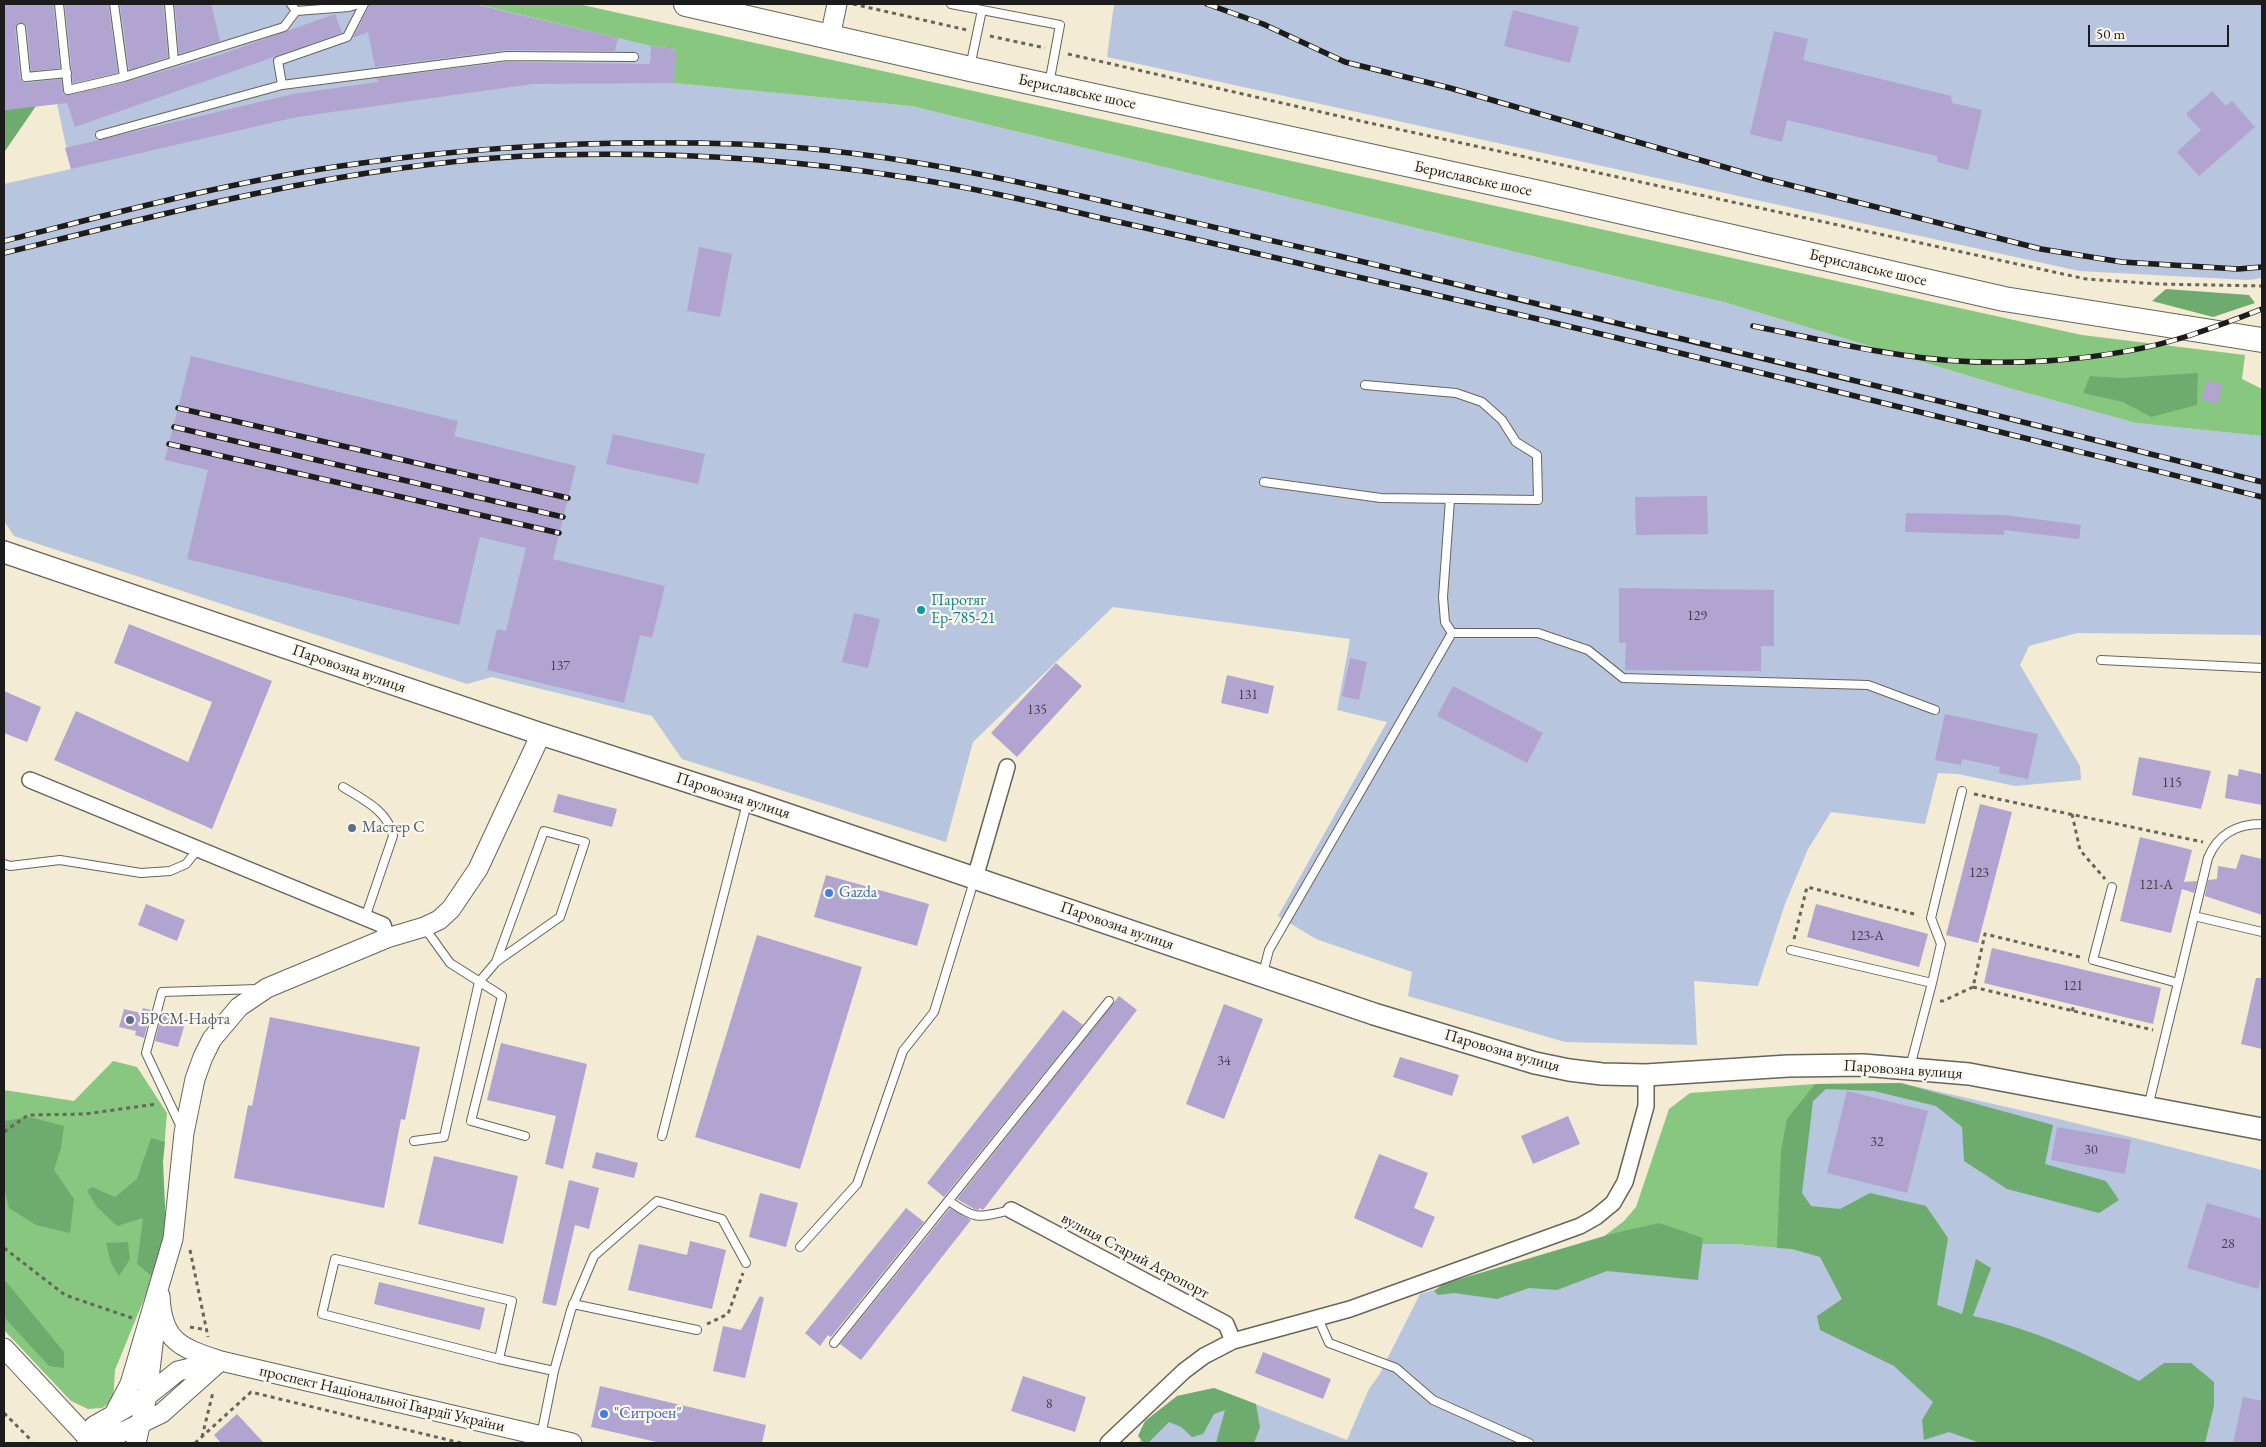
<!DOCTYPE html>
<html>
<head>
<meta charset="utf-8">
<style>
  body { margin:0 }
  #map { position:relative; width:2266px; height:1447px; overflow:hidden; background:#f3ebd3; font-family:"EB Garamond",serif }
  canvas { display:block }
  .frame { position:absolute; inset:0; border:5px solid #1c1c1c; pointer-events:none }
  .scale { position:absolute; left:2088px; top:25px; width:141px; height:22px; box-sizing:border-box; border:2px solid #1c1c1c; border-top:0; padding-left:6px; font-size:15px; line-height:18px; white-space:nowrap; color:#1c1c1c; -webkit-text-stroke:4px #fbf7ec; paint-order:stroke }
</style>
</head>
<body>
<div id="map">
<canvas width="2266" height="1447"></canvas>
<div class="frame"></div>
<div class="scale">50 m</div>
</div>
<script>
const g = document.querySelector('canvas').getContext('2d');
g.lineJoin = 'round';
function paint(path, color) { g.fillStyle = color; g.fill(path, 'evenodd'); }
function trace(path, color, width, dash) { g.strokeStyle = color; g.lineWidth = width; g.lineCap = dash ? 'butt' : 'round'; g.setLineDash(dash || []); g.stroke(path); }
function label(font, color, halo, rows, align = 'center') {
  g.font = font + ' "EB Garamond",serif'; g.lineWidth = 4.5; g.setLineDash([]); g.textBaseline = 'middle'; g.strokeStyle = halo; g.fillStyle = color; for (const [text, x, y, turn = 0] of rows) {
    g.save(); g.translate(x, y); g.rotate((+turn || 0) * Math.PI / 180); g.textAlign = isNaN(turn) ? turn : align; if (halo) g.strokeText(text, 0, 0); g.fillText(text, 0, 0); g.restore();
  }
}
paint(new Path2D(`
  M4,4H477L651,46L675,49V83L911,106L1727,303L2009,388L2136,423L2262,436V635L2077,633L2029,646L2020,665L2080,766L2081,780L2015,786L1958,774L1938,773L1925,824L1831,812L1808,849L1785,904L1758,986L1694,981L1697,1045L1565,1042L1408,996L1412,972L1316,939L1278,916L1387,722L1337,710L1350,639L1113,607L973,742L946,842L682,759L652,716L492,677L467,684L14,536L4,521V184L71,169L57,104L4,110Z
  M1114,4H2262V278L2248,280L2079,271L1107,57Z
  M1901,1083L2055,1118L2262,1170V1443H1138L1177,1396L1214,1388L1347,1440L1369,1389L1379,1375L1420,1294L1594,1244H1734L1792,1249L1798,1115L1815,1084Z`), '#b7c5de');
paint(new Path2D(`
  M477,4H578L2082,335L2245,355L2242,379L2262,389V436L2136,423L2009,388L1727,303L911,106L674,83L675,49L651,46Z
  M113,1061L137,1067L167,1113L163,1161L153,1277L115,1370L113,1401L102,1408L88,1409L71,1401L4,1330V1090L74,1101Z
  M1815,1084L1798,1115L1792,1249L1734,1244H1594L1624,1221L1636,1207L1669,1109L1690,1093Z`), '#87c77f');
paint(new Path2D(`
  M36,106L5,151L4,152V110Z
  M2166,289L2249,295L2255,303L2213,317L2152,301Z
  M2198,373L2197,405L2151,417L2123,402L2083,393L2090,376L2121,378Z
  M1901,1083L2053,1125L2045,1164L2106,1181L2119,1200L2099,1213L2007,1189L1964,1161L1962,1127L1936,1106L1874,1091L1826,1089L1813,1101L1802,1193L1811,1206L1840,1209L1870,1193L1926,1206L1948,1238L1937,1305L1962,1314L1976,1259L1991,1268L1973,1316C2031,1328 2087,1354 2139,1381L2164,1363H2191L2214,1382V1406L2205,1443H1980L1949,1432L1924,1440L1922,1420L1933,1402L1894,1366L1820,1330L1817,1316L1842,1299L1820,1257L1792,1249L1777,1248L1781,1151L1787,1119L1815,1084Z
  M29,1117L64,1126L61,1148L54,1170L74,1199L70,1233L36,1225L9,1208L4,1187V1121Z
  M151,1138L165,1142L163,1161L166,1228L153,1277L137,1264L143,1218L117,1226L97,1207L87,1191L92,1187L115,1197L137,1179Z
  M1659,1223L1703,1238L1698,1280L1607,1271L1557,1290L1529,1288L1497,1299L1454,1293L1438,1295L1434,1291L1443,1284L1611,1234Z
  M128,1242L130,1259L119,1276L111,1263L106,1243Z
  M4,1279L64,1352V1368L49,1366L4,1317Z
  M1214,1388L1256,1404L1260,1427L1254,1443H1216L1225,1410L1214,1414L1203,1434L1192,1437L1181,1427L1169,1422L1148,1443H1144L1138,1436L1145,1421L1177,1396Z`), '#6dac6e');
paint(new Path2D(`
  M4,4H53L60,68L31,71L27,27L24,23H20L15,29L20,78L26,83L61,79L63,91L67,95L126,82L222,54L335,14L342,33L75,127L67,103L4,110Z
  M65,4H108L118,73L73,83Z
  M120,4H163L168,57L129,70Z
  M175,4H211L220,41L179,54Z
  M370,4H474L618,38L615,51L507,50L375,67L368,32L353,38Z
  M1513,10L1579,27L1570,63L1504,46Z
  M1774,31L1808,39L1803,60L1951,96L1952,103L1982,110L1968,170L1937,162V156L1787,120L1782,142L1750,134Z
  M651,46L675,49L674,83L532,84L297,117L71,169L65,148L293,94L378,82L377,78L507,62L650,64Z
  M2212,91L2226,106L2232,101L2255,127L2199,176L2177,152L2201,130L2186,114Z
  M699,247L732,254L720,317L687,311Z
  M191,356L458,421L454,436L576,466L553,559L665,586L652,638L640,635L624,703L487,670L497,629L506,631L526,548L480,537L459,625L187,559L208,470L165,460Z
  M2206,381L2222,384L2218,404L2202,400Z
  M613,434L705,454L698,484L606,464Z
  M1707,496L1708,534L1636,535L1635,497Z
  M1906,513L2004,515L2081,525L2079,539L2004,530V535L1905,532Z
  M1619,588L1774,590V646H1761V671L1625,670L1626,643H1619Z
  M854,613L880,619L868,668L842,662Z
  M129,624L272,681L212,829L54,760L76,711L188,762L212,702L114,663Z
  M1350,658L1367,662L1359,700L1342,696Z
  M1056,663L1082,686L1017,757L991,733Z
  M1227,675L1274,686L1268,714L1221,703Z
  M1453,686L1543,733L1527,763L1437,716Z
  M4,691L41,707L27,742L4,733Z
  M1945,714L2038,734L2028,779L1999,773L2000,767L1962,759L1961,765L1935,760Z
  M2139,757L2211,771L2201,809L2132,795Z
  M2239,769L2262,774V805L2225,798L2228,774L2238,776Z
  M558,794L617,809L612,827L553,812Z
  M1980,804L2012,812L1978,943L1946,935Z
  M2140,837L2192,850L2184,882L2197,881L2194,893L2182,889L2171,933L2120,921Z
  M2241,854L2262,859V915L2205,896L2208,880L2217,879L2218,866L2236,869Z
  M826,875L929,904L917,946L814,917Z
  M146,904L185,920L177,941L138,925Z
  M1816,904L1928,934L1919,967L1807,937Z
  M757,935L862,967L800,1169L695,1137Z
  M1992,948L2161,988L2153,1024L1984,983Z
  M2256,978H2262V1049L2241,1044Z
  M1119,996L1137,1010L983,1210L980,1208L978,1210L974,1209L957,1199Z
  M1224,1004L1263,1019L1224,1119L1186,1104Z
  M143,1008L151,1010L144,1038L135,1035L136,1031L119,1027L124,1009L141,1013Z
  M1063,1010L1083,1025L944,1197L927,1183Z
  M162,1013L186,1020L178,1047L155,1041Z
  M270,1017L420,1047L405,1120L401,1119L384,1208L234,1178L248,1105L252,1106Z
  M501,1043L587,1064L563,1169L545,1164L556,1116L487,1100Z
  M1400,1057L1459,1075L1452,1096L1393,1077Z
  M1847,1091L1928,1111L1907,1193L1827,1173Z
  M1568,1116L1580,1144L1533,1164L1521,1136Z
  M2057,1127L2131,1140L2125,1174L2051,1160Z
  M596,1152L638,1163L634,1178L592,1168Z
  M1379,1154L1428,1173L1414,1208L1435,1217L1422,1248L1354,1218Z
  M434,1156L518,1176L503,1244L418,1224Z
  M569,1180L599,1188L589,1229L575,1225L556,1306L542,1303Z
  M760,1193L798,1203L786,1247L749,1237Z
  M2207,1203L2262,1219V1275L2258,1289L2187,1268Z
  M906,1208L924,1222L831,1337L828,1335L820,1346L805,1333Z
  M950,1208L971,1220L861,1360L840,1344Z
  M690,1241L726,1250L712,1309L628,1290L639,1244L687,1255Z
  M379,1282L485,1308L480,1330L374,1304Z
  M760,1296L764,1298L745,1378L713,1371L723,1326L741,1330Z
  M1263,1352L1331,1379L1323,1399L1255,1373Z
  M1023,1376L1086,1397L1075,1432L1011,1411Z
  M600,1386L766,1425L762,1443H661L591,1427Z
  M2243,1397L2262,1401V1443H2233Z
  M237,1414L264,1443H221L214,1435Z`), '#b2a4d1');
const service = new Path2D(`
  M59,4L68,90L124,77L284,27L296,11
  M114,4L124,77
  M169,4L174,61
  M291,4L296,11L349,7L359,4
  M951,4L1060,25L1049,84
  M21,28L26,77L67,73
  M970,67L982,10
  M282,85L278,61L347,37L364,4
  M100,135L282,85L507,56L634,57
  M1264,482L1381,498L1538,500L1537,455L1516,442L1502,420L1482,402L1456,393L1365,385
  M1452,633H1538L1588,650L1623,678L1868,685L1935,710
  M2101,660L2262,668
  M343,787C364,800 388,811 393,836L365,918
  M4,864L10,866L60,860L141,873L170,871L186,864L198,849
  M2112,887L2093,960L2178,983L2148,1107
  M2194,916L2262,932
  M424,927L450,963L502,996L471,1121L525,1136
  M1791,950L1932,983L1910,1067
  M1263,973L1269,950L1452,633L1445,622L1443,597L1450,499
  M1932,983L1941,944L1931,918L1962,791
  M2178,983L2208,858C2218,834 2236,824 2262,824
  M181,1127L146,1053L162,992L258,989
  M662,1136L747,803
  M414,1141L444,1137L479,982L496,962L560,917L585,842L544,831L496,962
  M949,1201C977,1221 979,1217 1011,1210
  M800,1247L857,1184L903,1051L934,1012L974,881
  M573,1304L697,1330
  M1318,1318L1329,1343L1396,1368L1433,1400L1529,1443
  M834,1343L1109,1001
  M499,1359L512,1301L335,1259L322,1314L499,1359L554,1371L541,1436
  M554,1371L571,1310L594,1256L657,1201L722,1219L746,1263`);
const minor = new Path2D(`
  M30,780L383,925L387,938
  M975,878L1007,767
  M1011,1210L1226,1324L1233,1341
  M1108,1443L1184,1371L1204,1356L1233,1341L1350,1309L1580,1226L1596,1217L1613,1203L1625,1182L1646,1106V1075`);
const tertiary = new Path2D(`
  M830,37L837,4
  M160,1296C162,1343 182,1348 221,1361L572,1443
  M4,1348L87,1437L99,1441
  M112,1418L130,1384L173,1239L184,1133L195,1079L203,1057L212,1039L239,1007L267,988L387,938L424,927L439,920L451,909L478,869L541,734
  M102,1442L162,1413L218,1363
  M87,1443V1437L94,1426L147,1396L178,1371L220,1361
  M136,1443L147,1396L154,1336`);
const secondary = new Path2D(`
  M4,552L541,734L748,801L1374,1014L1535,1063L1569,1070L1602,1074L1646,1075L1788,1066L1863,1065L1969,1074L2262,1129`);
const primary = new Path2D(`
  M686,4L970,69L1544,194L2004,299L2262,340`);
trace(service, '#67645c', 10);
trace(minor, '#67645c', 18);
trace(tertiary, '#67645c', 21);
trace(secondary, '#67645c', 24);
trace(primary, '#67645c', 26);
trace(new Path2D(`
  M853,4L967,30
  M990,36L1045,48
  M1068,54L1365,122L2086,279L2159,284L2262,286
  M1974,794L2203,842
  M2072,814L2080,850L2105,879
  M1794,939L1807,887L1918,915
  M1973,987L2153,1030
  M1940,1001H1943L1973,987L1985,934L2080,957
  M2072,1011L2074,1005
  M4,1132L28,1115L85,1114L157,1104
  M4,1248L65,1295L132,1318
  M190,1250L208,1337
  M707,1324L728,1314L743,1273
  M190,1327L207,1330
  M4,1413L30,1439L31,1443
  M202,1437L213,1392
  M195,1443L251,1392L461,1443`), '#67645c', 3, [4, 4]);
trace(service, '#fff', 8);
trace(minor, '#fff', 15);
trace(tertiary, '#fff', 19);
trace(secondary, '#fff', 21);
trace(primary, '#fff', 24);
const rail = new Path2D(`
  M1207,4L1263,24L1345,62L1450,88L1766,179L2041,249L2122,262L2238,269L2262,267
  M4,241C120,212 236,180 355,164C481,146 608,140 736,144C868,148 997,176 1124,206C1196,223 1267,240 1339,256C1647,329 1955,404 2262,482
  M4,253C183,209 364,161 550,155C666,152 783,158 897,176C966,186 1034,202 1101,218C1177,235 1252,252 1327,270C1640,341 1951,420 2262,497
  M1753,326C1803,336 1852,348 1902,355C1991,369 2106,363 2191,335C2215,327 2239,318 2262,309
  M178,408L568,498
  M174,427L563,517
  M169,444L559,533`);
trace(rail, '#1c1c1c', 5.5);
trace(rail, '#fbf7ec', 4, [11]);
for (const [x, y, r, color] of [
  [921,610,5,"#0f9aa8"],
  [352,828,5,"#5c6f8a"],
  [829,893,5,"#3f7fe0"],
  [130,1020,5,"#5c6f8a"],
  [604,1414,5,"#3f7fe0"]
]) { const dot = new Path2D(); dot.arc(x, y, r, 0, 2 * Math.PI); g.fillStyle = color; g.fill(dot); trace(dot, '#fbf7ec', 2); }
label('14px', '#423e49', null, [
  ["129",1697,616],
  ["137",560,666],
  ["131",1248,695],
  ["135",1037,710],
  ["115",2172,783],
  ["123",1979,873],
  ["121-А",2156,885],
  ["123-А",1867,936],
  ["121",2073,986],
  ["34",1224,1061],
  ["32",1877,1142],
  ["30",2091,1150],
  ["28",2228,1244],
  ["8",1049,1404]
]);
label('16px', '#1c1c1c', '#fbf7ec', [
  ["Бериславське шосе",1077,92,12],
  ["Бериславське шосе",1473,179,12],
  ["Бериславське шосе",1868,268,13],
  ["Паровозна вулиця",349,669,19],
  ["Паровозна вулиця",733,796,18],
  ["Паровозна вулиця",1117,926,19],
  ["Паровозна вулиця",1502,1051,16],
  ["Паровозна вулиця",1903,1070,4],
  ["вулиця Старий Аеропорт",1135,1256,28],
  ["проспект Національної Гвардії України",382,1399,13]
]);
label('16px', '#0d838f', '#fbf7ec', [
  ["Паротяг",931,601],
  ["Ер-785-21",931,619]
], 'left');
label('16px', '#4e5e75', '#fbf7ec', [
  ["Мастер С",362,828],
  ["БРСМ-Нафта",140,1020]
], 'left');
label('16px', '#366cbe', '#fbf7ec', [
  ["Gazda",839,893],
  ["\"Ситроен\"",614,1414]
], 'left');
</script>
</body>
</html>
